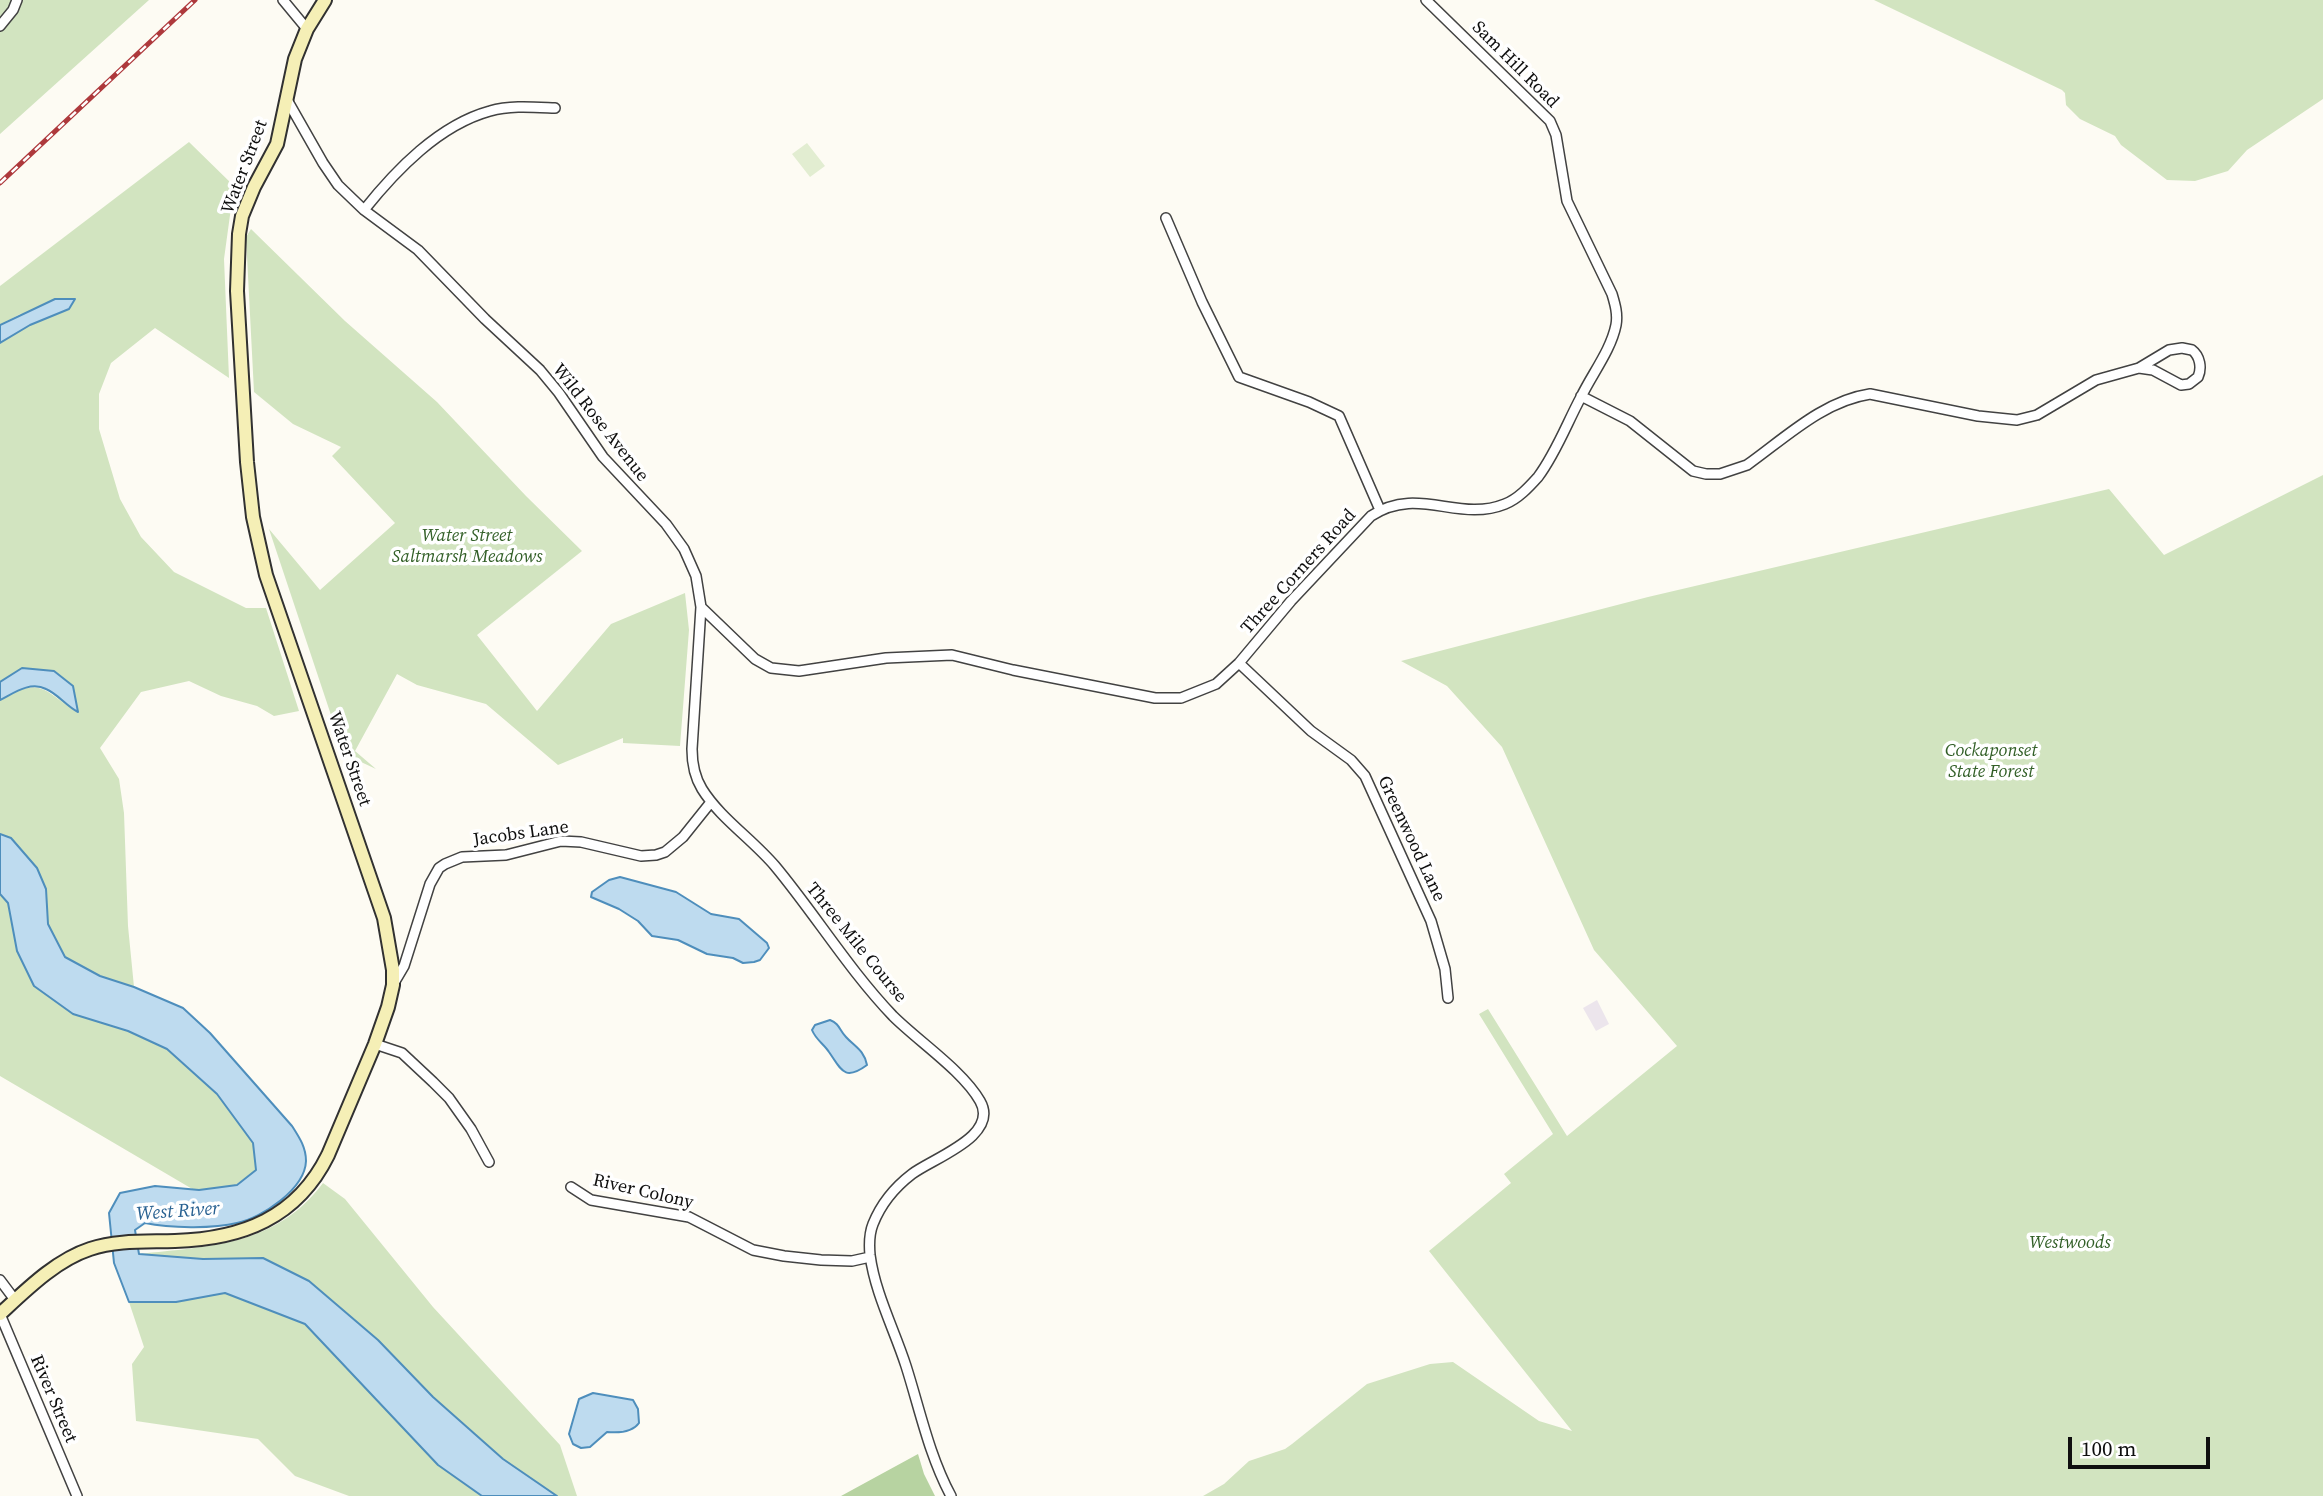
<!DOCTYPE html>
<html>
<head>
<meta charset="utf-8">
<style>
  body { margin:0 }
  #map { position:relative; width:2323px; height:1496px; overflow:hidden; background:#fdfbf3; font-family:"Source Serif 4",serif }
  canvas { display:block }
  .scale { position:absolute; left:2068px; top:1437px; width:142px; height:32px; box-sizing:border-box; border:4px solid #0f0f0f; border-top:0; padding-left:9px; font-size:21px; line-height:24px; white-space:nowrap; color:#0f0f0f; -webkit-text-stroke:5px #fff; paint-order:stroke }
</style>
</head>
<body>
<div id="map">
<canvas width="2323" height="1496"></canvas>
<div class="scale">100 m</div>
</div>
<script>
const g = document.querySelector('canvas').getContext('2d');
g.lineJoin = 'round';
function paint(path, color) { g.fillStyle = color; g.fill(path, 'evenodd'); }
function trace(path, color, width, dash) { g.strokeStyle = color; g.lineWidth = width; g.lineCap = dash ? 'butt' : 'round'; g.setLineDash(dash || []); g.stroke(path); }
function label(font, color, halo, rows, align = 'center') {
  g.font = font + ' "Source Serif 4",serif'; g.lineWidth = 7; g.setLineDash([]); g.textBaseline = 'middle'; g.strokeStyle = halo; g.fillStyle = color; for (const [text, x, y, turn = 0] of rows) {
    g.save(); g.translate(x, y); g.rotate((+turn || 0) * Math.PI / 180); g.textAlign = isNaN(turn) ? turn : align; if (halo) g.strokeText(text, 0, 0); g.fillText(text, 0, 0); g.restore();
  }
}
paint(new Path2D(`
  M1597,1000L1609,1024L1596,1031L1583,1008Z`), '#ece5ec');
paint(new Path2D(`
  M0,0H149L0,134Z
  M1874,0H2323V99L2247,150L2228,171L2195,181L2167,180L2121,145L2115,136L2080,119L2066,105L2065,93L2062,90Z
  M189,142L234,186L224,259L229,378L155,328L111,363L99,394V429L120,499L141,537L174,572L246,608H266L299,711L274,716L257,706L221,696L189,681L141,692L100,748L119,779L124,813L128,926L134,987L100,976L65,957L48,924L46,889L11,838L0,834V700C33,682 38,682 67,706L22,668L0,682V329L22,313L0,325V286Z
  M251,229L345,321L437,402L526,496L582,551L477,635L537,711L611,624L685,593L689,630L680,746L623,743V738L558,765L486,704L417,685L397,674L355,751L376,769L344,754L269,529L320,590L395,523L332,456L341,447L293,424L254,392L246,237Z
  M2323,475V1496H1203L1224,1484L1249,1461L1285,1449L1292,1444L1367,1384L1430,1364L1453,1362L1539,1421L1572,1431L1429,1251L1511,1183L1504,1174L1553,1134L1479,1014L1488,1009L1567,1136L1677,1046L1594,950L1502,747L1447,686L1401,661L1648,597L2109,489L2164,555Z
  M0,894L8,903L17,951L128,1031L167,1049L217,1094L253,1143L256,1170L234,1186L194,1190L0,1076Z
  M323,1183L345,1199L433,1307L560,1445L577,1496H557L503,1459L433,1397L377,1340L309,1281L203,1259L139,1254C210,1246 276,1246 323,1183Z
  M225,1293L305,1324L483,1496H349L295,1476L258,1439L136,1421L132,1364L144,1347L129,1302H176Z`), '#d2e4c0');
paint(new Path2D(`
  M918,1454L924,1474L935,1496H841Z`), '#b7d3a1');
paint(new Path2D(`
  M807,143L825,166L810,177L792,154Z`), '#e2edd1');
const water = new Path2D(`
  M55,299H75L69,309L30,325L0,343V325Z
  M22,668L54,671L73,686L78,712C66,706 58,694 46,689C30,681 14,693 0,700V682Z
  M0,834L11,838L37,868L46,889L48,924L65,957L100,976L134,987L183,1008L210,1033L292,1126C299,1137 306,1147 306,1161C305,1189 262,1218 237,1223C213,1229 169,1228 145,1223L135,1230L139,1254L203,1259L263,1258L309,1281L378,1340L433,1397L503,1459L557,1496H482L438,1465L305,1324L225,1293L176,1302H129L114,1263L109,1213L120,1193L155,1186L199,1190L237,1185L256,1170L253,1143L217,1094L167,1049L128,1031L73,1014L34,986L17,951L8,903L0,894Z
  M620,877L676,892L711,914L739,919L767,943L769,948L760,960L754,962L743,963L733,958L707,954L678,940L652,936L638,921L619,909L591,897L592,892L609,880Z
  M830,1020C840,1024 839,1030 846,1037C855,1047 864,1050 867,1065C844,1082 841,1069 829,1052C824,1044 816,1040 812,1030L815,1025Z
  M593,1393L633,1400L638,1409L639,1423C632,1433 618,1433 607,1432L590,1447L581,1448L573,1444L569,1434L579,1399Z`);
paint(water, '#bedbef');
trace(water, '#4e8ebc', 2);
const minor = new Path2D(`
  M283,0L307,29
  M0,26L13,10L17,0
  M286,98L323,163L338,185L364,210L418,250L485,319L540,370L559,393L603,457L666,524L684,549L696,576L701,607L692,749C692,763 694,776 702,789C720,818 752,839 775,866C815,914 849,970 893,1016C918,1041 963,1071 980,1101C1000,1136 933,1158 912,1174C895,1187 881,1204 873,1224C869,1234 869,1244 870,1255C875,1293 894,1329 906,1366C920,1410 929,1455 951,1496
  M364,210C396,170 439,125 490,111C510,105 533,107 555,108
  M1166,218L1202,302L1239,377L1309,402L1339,416L1380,510
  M1581,396L1630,421L1693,471L1706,474H1720L1747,465C1785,438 1823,401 1870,394L1978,416L2017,420L2037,415L2096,380L2139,368L2169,350L2182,348L2192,350C2200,356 2202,368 2198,377L2189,384L2181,385L2153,370L2139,368
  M701,607L755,659L771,668L799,671L886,658L952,655L1013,670L1155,698H1181L1216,684L1239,663L1291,601L1371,516C1418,485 1458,523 1505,504C1518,499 1529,487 1538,477C1556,453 1567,423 1581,397C1592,374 1611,350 1616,325C1618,314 1615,304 1612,294L1567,201L1556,135L1550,121L1426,0
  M1239,663L1311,731L1351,760L1365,776L1431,921L1445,969L1448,998
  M394,983L404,966L430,884L439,868L445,864L462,857L506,855L561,841L581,842L641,856L656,855L665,852L683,837L711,802
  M375,1044L402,1053L433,1082L449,1098L471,1129L489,1162
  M571,1187L591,1200L689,1217L753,1250L784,1256L821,1260L852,1261L870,1257
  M0,1280L15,1300
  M0,1314L77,1496`);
const secondary = new Path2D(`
  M0,1314C26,1290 56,1260 90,1249C117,1240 146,1242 175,1241C242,1239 297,1218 328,1155L375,1044L388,1007L393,985V970L384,918L266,575L253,517L247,462L237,291L239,234L242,216L254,187L277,144L295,59L307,29L325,0`);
trace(minor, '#424242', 12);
trace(secondary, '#313131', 16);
trace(minor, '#fff', 9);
trace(secondary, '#f5efb6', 12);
const rail = new Path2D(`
  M0,183L195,0`);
trace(rail, '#ae393c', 5);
trace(rail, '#fff', 2.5, [8]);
label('18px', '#0f0f0f', '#fff', [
  ["Sam Hill Road",1515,65,45],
  ["Water Street",245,167,-69],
  ["Wild Rose Avenue",600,423,52],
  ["Three Corners Road",1299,572,-48],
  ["Water Street",349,759,71],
  ["Jacobs Lane",521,834,-8],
  ["Greenwood Lane",1411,839,65],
  ["Three Mile Course",856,943,51],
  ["River Colony",643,1192,13],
  ["River Street",53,1399,67]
]);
label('italic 18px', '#325f27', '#fff', [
  ["Water Street",467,536],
  ["Saltmarsh Meadows",467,557],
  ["Cockaponset",1991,751],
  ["State Forest",1991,772],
  ["Westwoods",2070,1243]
]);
label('italic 19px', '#286191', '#fff', [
  ["West River",178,1212,-4]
]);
</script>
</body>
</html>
